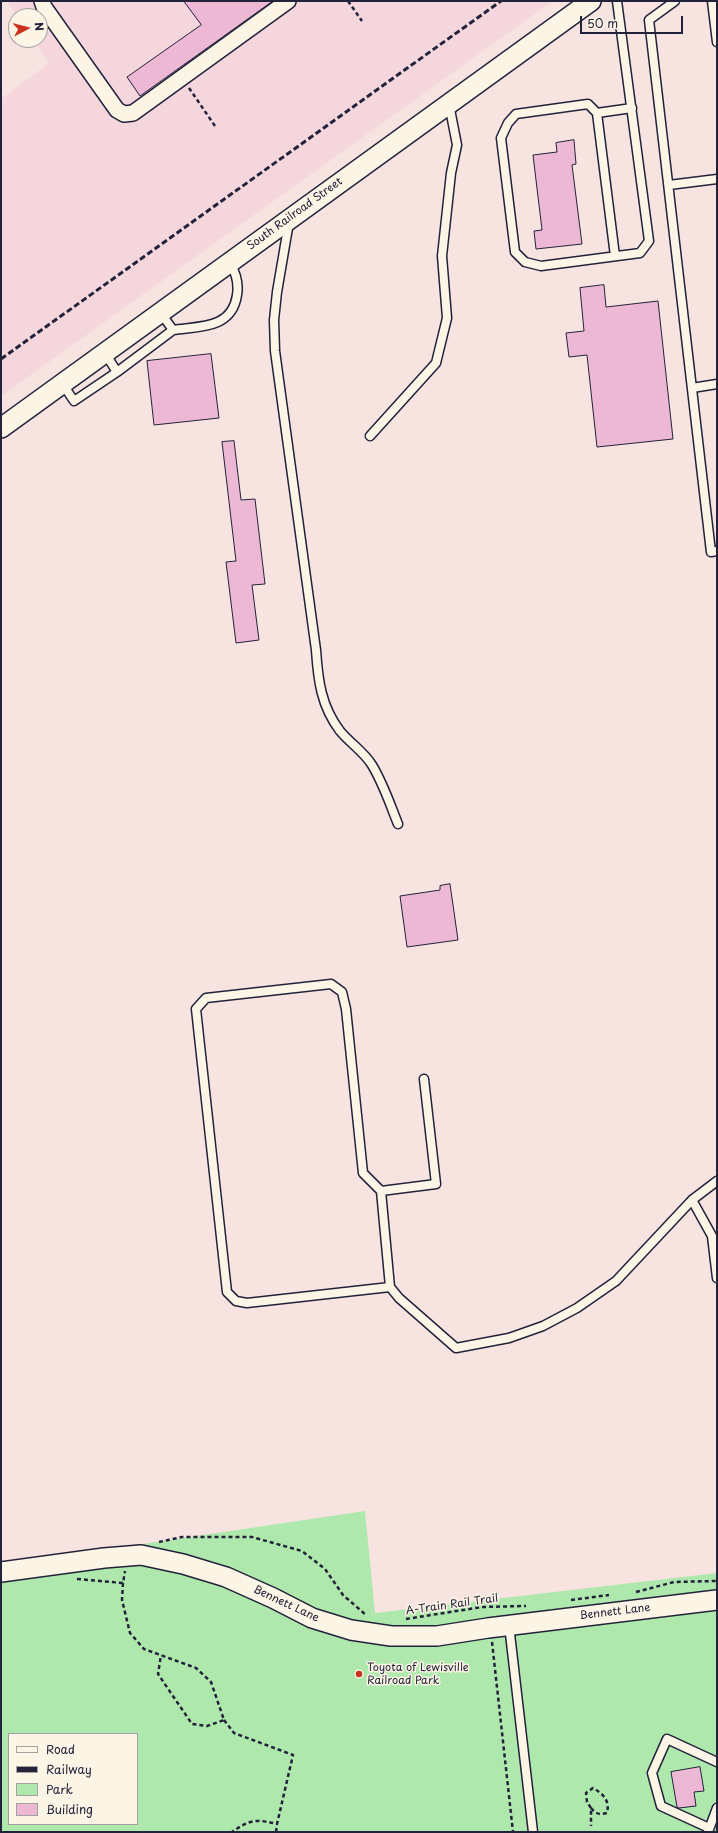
<!DOCTYPE html>
<html>
<head>
<meta charset="utf-8">
<style>
  body { margin:0 }
  #map { position:relative; width:718px; height:1833px; overflow:hidden; background:#f7e3e0; font-family:"Playpen Sans",sans-serif }
  canvas { display:block }
  .frame { position:absolute; inset:0; border:2px solid #22223b; pointer-events:none }
  .legend { position:absolute; left:8px; top:1733px; width:130px; height:92px; box-sizing:border-box; background:#fcf5e5; border:1px solid #a5a1a1; margin:0; padding:5px 7px; list-style:none; font-size:12px; color:#22223b }
  .legend li { display:flex; align-items:center; gap:8px; height:20px }
  .legend b { width:20px; border:1px solid #a5a1a1 }
  .north { position:absolute; left:8px; top:8px; width:40px; height:40px; box-sizing:border-box; background:#fcf5e5; border:1px solid #a5a1a1; border-radius:50%; rotate:83deg; font-size:11px; font-weight:700; line-height:16px; text-align:center; color:#22223b }
  .north::after { content:''; display:block; margin:auto; width:14px; height:18px; background:#c8321e; clip-path:polygon(50% 0,100% 100%,50% 72%,0 100%) }
  .scale { position:absolute; left:580px; top:16px; width:103px; height:18px; box-sizing:border-box; border:2px solid #22223b; border-top:0; padding-left:5px; font-size:12px; line-height:14px; white-space:nowrap; color:#22223b; -webkit-text-stroke:3px #fcf5e5; paint-order:stroke }
</style>
</head>
<body>
<div id="map">
<canvas width="718" height="1833"></canvas>
<div class="frame"></div>
<ul class="legend">
<li><b style="height:5px;background:#fcf5e5"></b>Road</li>
<li><b style="height:5px;background:#22223b"></b>Railway</li>
<li><b style="height:11px;background:#afe8ac"></b>Park</li>
<li><b style="height:11px;background:#ecb8d4"></b>Building</li>
</ul>
<div class="north">N</div>
<div class="scale">50 m</div>
</div>
<script>
const g = document.querySelector('canvas').getContext('2d');
g.lineJoin = 'round';
function paint(path, color) { g.fillStyle = color; g.fill(path, 'evenodd'); }
function trace(path, color, width, dash) { g.strokeStyle = color; g.lineWidth = width; g.lineCap = dash ? 'butt' : 'round'; g.setLineDash(dash || []); g.stroke(path); }
function label(font, color, halo, rows, align = 'center') {
  g.font = font + ' "Playpen Sans",sans-serif'; g.lineWidth = 3; g.setLineDash([]); g.textBaseline = 'middle'; g.strokeStyle = halo; g.fillStyle = color; for (const [text, x, y, turn = 0] of rows) {
    g.save(); g.translate(x, y); g.rotate((+turn || 0) * Math.PI / 180); g.textAlign = isNaN(turn) ? turn : align; if (halo) g.strokeText(text, 0, 0); g.fillText(text, 0, 0); g.restore();
  }
}
paint(new Path2D(`
  M7,1H553L1,396V99L49,63L33,40H40V16H17Z`), '#f4d6dc');
paint(new Path2D(`
  M365,1511L375,1613L717,1573V1832H1V1565ZM9,1734H137V1824H9Z`), '#afe8ac');
const building = new Path2D(`
  M184,1H273L140,96L127,77L201,25Z
  M574,140L576,164L572,165L582,244L536,249L534,231L542,230L533,155L557,152L556,143Z
  M604,285L606,307L658,301L673,439L597,447L587,355L569,357L566,333L584,331L580,288Z
  M211,354L219,418L154,425L147,361Z
  M234,441L241,500L255,499L265,584L252,585L259,640L236,643L226,562L236,561L222,442Z
  M450,884L458,940L407,947L400,896L440,890V886Z
  M700,1767L704,1791L694,1792L696,1806L679,1808L677,1807L671,1772Z`);
paint(building, '#ecb8d4');
trace(building, '#22223b', 1);
const service = new Path2D(`
  M617,1L649,241L640,253L541,266L525,262L515,252L501,138L508,123L516,114L588,104L597,113L632,108
  M675,1L649,20L711,552L717,551
  M712,1L717,42
  M597,113L615,256
  M669,185L717,179
  M289,222L277,292L274,320L275,351L316,650C318,680 321,706 340,731C350,743 364,752 372,765C383,783 390,804 398,824
  M173,330C200,326 232,329 237,295C239,283 236,273 230,263
  M117,372L173,330L160,312
  M62,383L74,401L117,372L105,353
  M692,388L717,384
  M370,436L436,363L447,318L442,256L451,173L457,145L449,104
  M381,1191L436,1184L424,1079
  M692,1200L712,1236L717,1278
  M390,1287L381,1191L363,1173L346,1009L342,992L331,984L206,998L196,1009L227,1292L236,1301L247,1303L390,1287L399,1298L456,1348L509,1338L543,1326L577,1308L616,1281L692,1200L717,1181
  M509,1625L533,1832
  M709,1828L661,1806L652,1773L667,1739L717,1762
  M708,1832L717,1808`);
const minor = new Path2D(`
  M42,1L44,7L117,110L124,114L133,113L288,1`);
const tertiary = new Path2D(`
  M1,428L591,1
  M1,1572L104,1558L141,1555L183,1564L226,1577L273,1598L312,1618L351,1630L391,1636H437L488,1628L717,1600`);
trace(service, '#22223b', 11);
trace(minor, '#22223b', 18);
trace(tertiary, '#22223b', 22);
trace(new Path2D(`
  M348,1L362,21
  M189,88L215,126
  M159,1542L182,1537H252L302,1551L325,1569L343,1595L366,1615
  M77,1579L123,1583L125,1571
  M123,1583L122,1600L130,1633L144,1649L196,1668L211,1682L224,1720L207,1726L192,1724L158,1674L161,1655
  M636,1592L674,1582L717,1581
  M571,1600L609,1595
  M406,1619L482,1607L526,1606
  M492,1642L513,1832
  M224,1720L234,1733L293,1755L277,1824C257,1819 250,1819 232,1832
  M591,1808C596,1814 599,1815 607,1813C610,1800 603,1794 593,1788L586,1793L587,1802L591,1808V1826
  M276,1832L277,1825`), '#22223b', 2.5, [4, 3]);
trace(service, '#fcf5e5', 8);
trace(minor, '#fcf5e5', 15);
trace(tertiary, '#fcf5e5', 19);
trace(new Path2D(`
  M1,359L501,1`), '#22223b', 3, [6, 3]);
for (const [x, y, r, color] of [
  [359,1674,4,"#c8321e"]
]) { const dot = new Path2D(); dot.arc(x, y, r, 0, 2 * Math.PI); g.fillStyle = color; g.fill(dot); trace(dot, '#fcf5e5', 1.5); }
label('11px', '#22223b', '#fcf5e5', [
  ["South Railroad Street",295,214,-36],
  ["Bennett Lane",286,1604,25],
  ["A-Train Rail Trail",452,1605,-8],
  ["Bennett Lane",615,1612,-7]
]);
label('11px', '#22223b', '#fcf5e5', [
  ["Toyota of Lewisville",367,1668],
  ["Railroad Park",367,1681]
], 'left');
</script>
</body>
</html>
